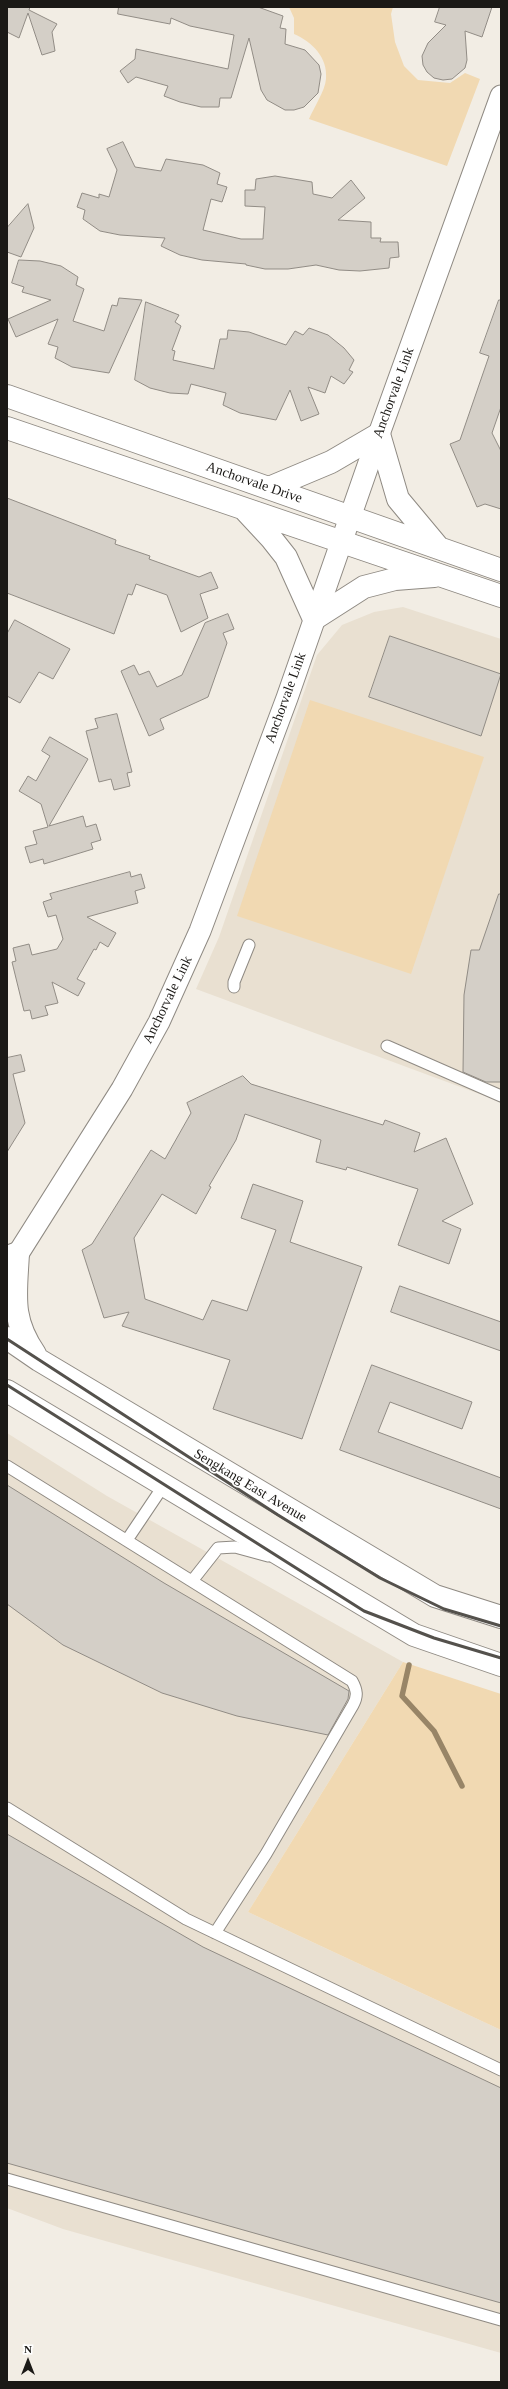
<!DOCTYPE html>
<html>
<head>
<meta charset="utf-8">
<style>
  body { margin:0 }
  #map { position:relative; width:508px; height:2389px; overflow:hidden; background:#f2ede4; font-family:"Times New Roman",serif }
  canvas { display:block }
  .frame { position:absolute; inset:0; border:8px solid #1b1916; pointer-events:none }
  .north { position:absolute; left:8px; top:2341px; width:40px; height:40px; -webkit-text-stroke:3px #fff; paint-order:stroke; rotate:0deg; font-size:11px; font-weight:700; line-height:16px; text-align:center; color:#1b1916 }
  .north::after { content:''; display:block; margin:auto; width:14px; height:18px; background:#1b1916; clip-path:polygon(50% 0,100% 100%,50% 72%,0 100%) }
</style>
</head>
<body>
<div id="map">
<canvas width="508" height="2389"></canvas>
<div class="frame"></div>
<div class="north">N</div>
</div>
<script>
const g = document.querySelector('canvas').getContext('2d');
g.lineJoin = 'round';
function paint(path, color) { g.fillStyle = color; g.fill(path, 'evenodd'); }
function trace(path, color, width, dash) { g.strokeStyle = color; g.lineWidth = width; g.lineCap = dash ? 'butt' : 'round'; g.setLineDash(dash || []); g.stroke(path); }
function label(font, color, halo, rows, align = 'center') {
  g.font = font + ' "Times New Roman",serif'; g.lineWidth = 3.5; g.setLineDash([]); g.textBaseline = 'middle'; g.strokeStyle = halo; g.fillStyle = color; for (const [text, x, y, turn = 0] of rows) {
    g.save(); g.translate(x, y); g.rotate((+turn || 0) * Math.PI / 180); g.textAlign = isNaN(turn) ? turn : align; if (halo) g.strokeText(text, 0, 0); g.fillText(text, 0, 0); g.restore();
  }
}
paint(new Path2D(`
  M403,607L501,639V1102L196,989L219,937L317,655L342,625L374,612Z
  M7,1433L107,1496L403,1662L248,1912L501,2030V2353L63,2229L7,2208Z`), '#e9e0d1');
paint(new Path2D(`
  M289,7H393L391,14L395,42L404,66L418,80L450,83L465,73L480,79L447,166L309,119C314,107 325,91 326,79C328,57 312,42 294,34V18Z
  M310,700L484,757L411,974L237,916Z
  M403,1662L501,1694V2030L248,1912Z`), '#f1d9b2');
trace(new Path2D(`
  M409,1665L402,1696L434,1731L462,1786`), '#988567', 5.5);
const building = new Path2D(`
  M7,7H30L29,10L57,24L52,32L55,51L42,55L28,13L19,38L7,32Z
  M119,7H258L283,16L280,28L286,29L285,44L305,50L319,65L321,74L318,93L304,107L294,110H285L267,100L261,90L249,38L231,98H220L219,107H201L180,102L164,96L168,86L136,77L128,83L120,71L135,59L136,49L228,69L234,35L190,26L171,18L170,24L118,14Z
  M440,7H492L482,37L465,31L467,60L465,68L452,79L443,80L434,78L427,72L423,65L422,56L428,43L446,25L435,22Z
  M123,142L135,167L161,171L166,159L203,165L220,173L217,184L227,187L222,202L211,199L203,230L241,239H263L265,207L245,206V190H255L256,179L275,176L312,182L313,194L332,198L351,180L365,198L338,220L371,222V238H381L380,242H398L399,257L390,258L389,268L360,271L339,270L316,265L288,269H265L246,265V264L202,260L180,255L161,246L165,238L120,235L100,231L83,219L85,210L77,207L82,193L99,198V194L109,197L117,170L107,149Z
  M28,204L34,228L21,257L7,252V228Z
  M19,260L40,261L61,266L78,277L76,285L84,289L73,321L104,331L112,305L117,306L119,298L142,300L109,373L72,367L55,358L58,347L48,344L58,319L16,337L8,319L51,300L22,292L24,287L12,283Z
  M499,300H501V407L492,433L501,451V509L485,504L477,507L450,444L460,440L489,356L480,353Z
  M146,302L179,315L175,322L181,326L172,350L175,351L173,360L214,369L220,339H227L228,330L249,332L286,345L295,331L303,335L309,328L328,335L344,348L354,360L349,370L353,372L344,384L331,376L325,393L308,387L319,414L301,421L290,390L276,420L240,413L223,405L226,393L191,384L188,394L170,393L150,388L135,380Z
  M7,498L116,540L115,544L150,556L149,559L199,577L211,572L218,588L200,594L208,618L181,632L167,595L136,584L132,595L128,594L114,634L7,593Z
  M228,614L234,629L223,633L227,643L208,697L160,719L164,729L149,736L121,671L134,665L139,675L149,671L157,687L182,675L205,623Z
  M15,620L70,649L53,679L39,672L20,703L7,696V634Z
  M390,636L501,674L481,736L369,697Z
  M117,714L132,772L127,773L130,786L114,790L111,779L99,782L86,731L98,728L95,719Z
  M50,737L88,759L49,826L83,816L86,827L96,824L101,840L91,843L93,849L44,864L43,859L30,863L25,847L37,844L33,831L48,827L41,804L19,791L28,776L36,781L50,756L42,751Z
  M130,872L131,877L141,874L145,888L135,891L138,903L87,917L116,933L108,947L100,942L96,950L94,949L77,979L85,983L78,996L52,982L58,1003L45,1006L48,1015L32,1019L30,1010L24,1011L12,962L16,961L13,948L29,944L32,955L57,949L63,939L56,915L48,917L43,902L52,899L50,894Z
  M499,894H501V1082H486L463,1072L464,995L471,950H479Z
  M21,1055L25,1071L13,1074L25,1123L7,1152V1058Z
  M243,1076L251,1084L383,1125L385,1120L420,1133L414,1152L446,1138L473,1204L442,1221L461,1229L449,1264L398,1245L418,1189L347,1167L346,1170L316,1162L321,1140L245,1114L236,1140L209,1186L211,1187L196,1214L162,1194L134,1238L145,1299L203,1320L212,1300L247,1311L276,1230L241,1218L253,1184L303,1201L290,1242L362,1267L302,1439L213,1409L230,1360L122,1326L129,1312L104,1318L82,1250L92,1244L151,1150L165,1159L191,1113L187,1103Z
  M400,1286L501,1322V1351L391,1312Z
  M372,1365L472,1402L462,1429L390,1402L378,1432L501,1478V1509L340,1450Z
  M7,1485L164,1583L349,1691L348,1699L328,1735L237,1716L162,1693L63,1645L7,1604Z
  M7,1834L203,1947L501,2088V2303L7,2163Z`);
paint(building, '#d4cfc7');
trace(building, '#918c85', 1);
const lane = new Path2D(`
  M234,987V982L249,945
  M387,1046L501,1096
  M7,1466L352,1681C357,1690 358,1696 353,1705L266,1854L215,1933
  M127,1540L164,1485
  M192,1581L218,1548L235,1547L268,1556
  M7,1808L186,1919L501,2070
  M7,2179L501,2320`);
const street = new Path2D(`
  M9,1268L122,1089L159,1022L200,931L287,698L379,434L501,96`);
const secondary = new Path2D(`
  M7,396L501,570
  M7,428L501,596
  M269,488L331,462L379,434L398,499L438,547
  M245,510L271,538L286,557L314,619L364,587L395,579L434,576
  M7,1257L18,1253C16,1294 10,1318 35,1354
  M7,1338L39,1360L435,1596L501,1617
  M7,1391L414,1635L501,1665`);
trace(lane, '#8f8a83', 13);
trace(street, '#8f8a83', 23);
trace(secondary, '#8f8a83', 24);
trace(lane, '#fff', 11);
trace(street, '#fff', 21);
trace(secondary, '#fff', 22);
trace(new Path2D(`
  M7,1339L278,1515L380,1578L444,1609L501,1626
  M7,1385L364,1611L434,1638L501,1658`), '#54514c', 3);
label('14px', '#1b1916', '#fff', [
  ["Anchorvale Link",394,393,-70],
  ["Anchorvale Drive",254,483,19],
  ["Anchorvale Link",286,698,-70],
  ["Anchorvale Link",168,1000,-64],
  ["Sengkang East Avenue",250,1486,31]
]);
</script>
</body>
</html>
